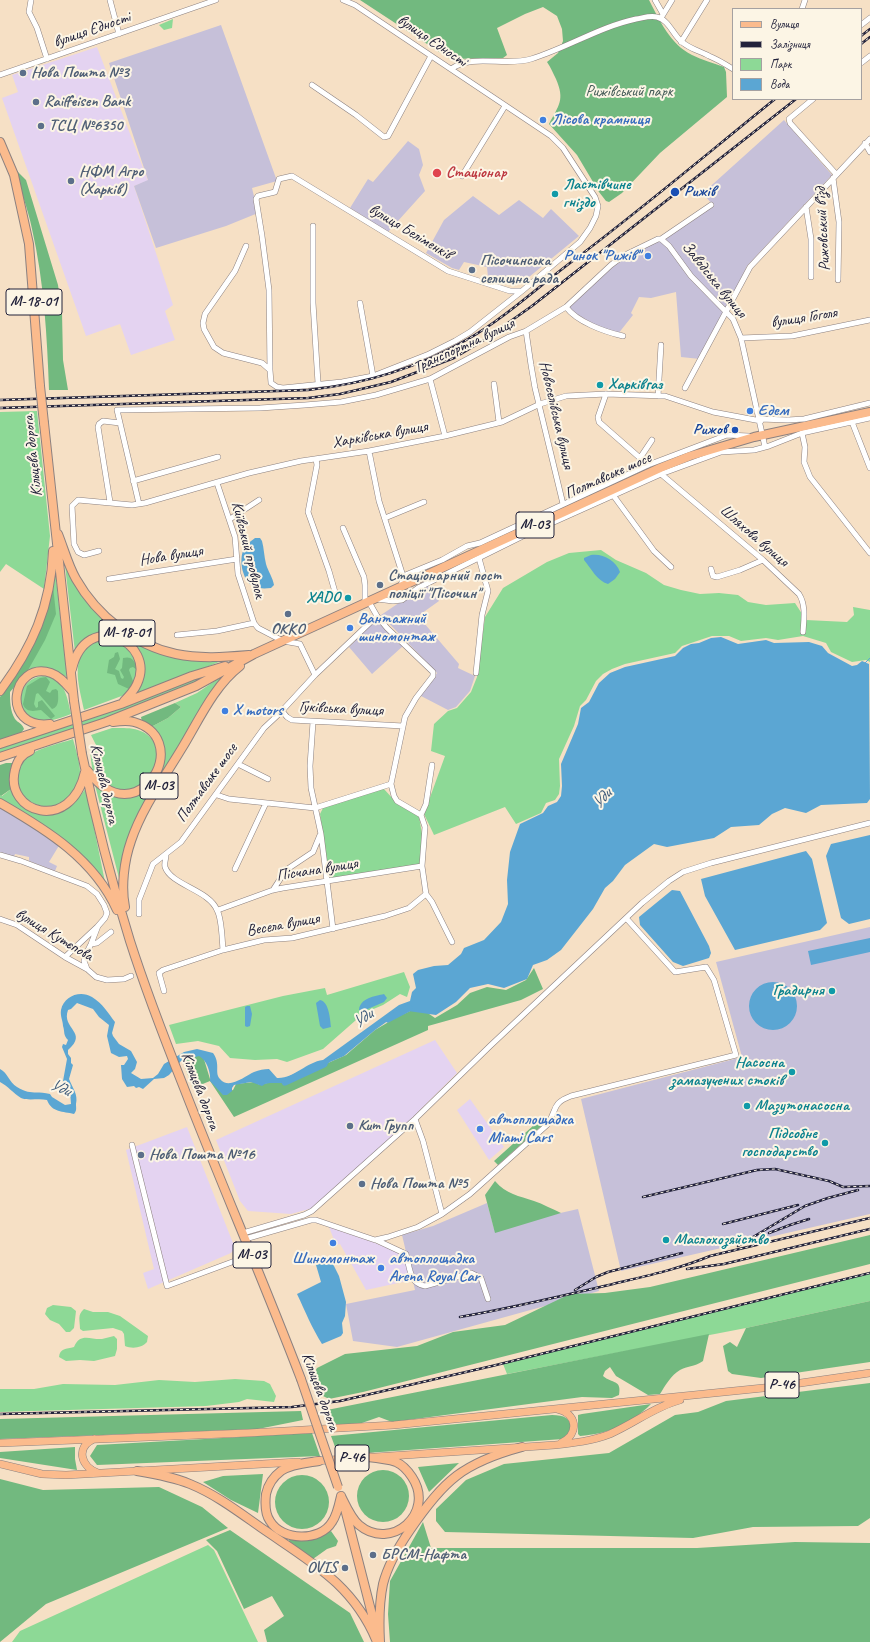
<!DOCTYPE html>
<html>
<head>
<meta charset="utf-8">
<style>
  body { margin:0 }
  #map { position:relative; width:870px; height:1642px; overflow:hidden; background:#f6e0c5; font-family:Caveat,sans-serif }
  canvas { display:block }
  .legend { position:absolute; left:732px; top:8px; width:130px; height:92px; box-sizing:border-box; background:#fcf5e5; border:1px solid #a5a1a1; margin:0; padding:5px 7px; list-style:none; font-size:12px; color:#22223b }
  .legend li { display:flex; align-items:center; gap:8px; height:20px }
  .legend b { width:20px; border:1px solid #a5a1a1 }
</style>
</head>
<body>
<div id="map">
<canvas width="870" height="1642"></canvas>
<ul class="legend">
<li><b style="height:5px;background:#fbbb8d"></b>Вулиця</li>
<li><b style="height:5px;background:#22223b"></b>Залізниця</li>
<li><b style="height:11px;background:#8dd996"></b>Парк</li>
<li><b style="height:11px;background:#5ba6d3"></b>Вода</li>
</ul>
</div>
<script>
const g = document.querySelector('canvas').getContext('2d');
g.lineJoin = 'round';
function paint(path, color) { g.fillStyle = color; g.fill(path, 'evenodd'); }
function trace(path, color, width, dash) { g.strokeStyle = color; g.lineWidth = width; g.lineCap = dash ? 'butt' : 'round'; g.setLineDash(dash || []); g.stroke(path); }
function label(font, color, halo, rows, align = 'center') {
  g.font = font + ' Caveat,sans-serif'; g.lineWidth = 4; g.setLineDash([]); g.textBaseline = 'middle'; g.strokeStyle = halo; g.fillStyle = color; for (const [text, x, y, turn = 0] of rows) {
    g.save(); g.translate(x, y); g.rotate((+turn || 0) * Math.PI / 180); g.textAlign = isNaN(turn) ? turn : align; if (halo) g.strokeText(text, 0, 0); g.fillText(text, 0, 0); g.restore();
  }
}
paint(new Path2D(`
  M97,47L148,181L134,186L173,305L165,311L175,340L131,355L120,324L86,336L2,98L18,92L12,75Z
  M435,1040L457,1073L413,1117L313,1208L291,1214L248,1211L240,1201L216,1140Z
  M470,1099L504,1147L489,1160L457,1110Z
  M187,1127L235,1248L231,1253L148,1289L143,1273L154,1269L126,1150Z
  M329,1227L373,1242L406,1256L412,1280L366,1290L340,1244L336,1245Z`), '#e4d3f1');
paint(new Path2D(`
  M221,25L277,181L252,188L258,213L226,226L156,248L134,186L148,180L109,63Z
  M784,120L832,175L747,266L724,314L700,359L681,357L676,292L651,298L639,297L631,313L633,315L618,334L612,333L588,321L570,310L569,306L614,266L627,257L652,243L711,203L703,193Z
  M408,141L419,149L423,165L419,175L425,191L388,232L350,208L368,179L373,182Z
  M473,196L499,215L519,200L543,218L551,209L579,236L529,277H510V279L503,284L488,277L487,267L464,262L459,270L452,268L426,253L444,220Z
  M427,584L439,601L418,616L459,664L458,668L475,676L470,691L456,707L448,710L421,696L437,673L381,615Z
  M377,619L403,646L372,674L349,647Z
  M0,806L60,844L49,862L57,866L55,871L29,861V857L15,854L14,857L0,852Z
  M870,927V1214L621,1271L581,1099L742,1057L716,962Z
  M487,1203L494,1228L578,1209L599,1291L397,1347L353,1341L346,1304L415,1290L402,1235L433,1226Z`), '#c6c0d9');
paint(new Path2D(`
  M173,19L172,28L164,30L159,25Z
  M37,411L50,536L44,589L6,564L0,572V412Z
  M601,550L616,560L646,573L664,585L681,590L700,594L719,593L738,595L748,602L766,605L795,603L806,620L847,622L854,615L853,607L870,610V662L866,660L852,662L831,652L826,643L803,636L778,640L766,638L741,641L729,636H712L682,646L675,653L625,664L612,669L603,674L596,681L586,700L580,706L574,726L559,759L560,786L559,794L555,800L546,803L541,813L516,824L505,807L434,835L424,814L445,756L431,751L434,724L448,711L457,708L471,692L477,677L485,617L503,588L547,562L569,553Z
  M64,557L79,586L137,642L219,662L129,698L136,690V651L106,634L75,652Z
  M55,569L67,677L55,671L15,678Z
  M106,639L121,642L135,656L138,676L127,694L84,710C80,689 69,659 91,644C95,641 102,641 106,639Z
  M43,676C65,677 67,697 71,714C60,718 46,724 34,720C13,713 17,678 43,676Z
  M222,676L178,746L139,814L122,875L119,878L95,785C104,795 125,802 138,794C143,791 156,774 160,768L151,727L168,718L181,707L175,703L197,693Z
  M201,677V679C137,710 68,731 0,753V748L118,709Z
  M112,728C122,728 134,727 143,732C178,751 141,810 106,784C101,781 96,777 93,771C91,765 91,757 90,750L97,747L91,735Z
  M73,739C76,751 81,765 80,778C80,784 75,789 72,794C55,820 10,803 19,771C20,767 21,763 23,760C33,749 59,744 73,739Z
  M86,788L105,882H104L92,867L0,801V795L2,796L11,789C30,826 65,820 86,788Z
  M383,788L395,801L419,816L423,840L420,865L332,879L329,877L328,873L320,814L323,808Z
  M404,972L410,987L407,997L400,994L383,1005L364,1013L323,1049L287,1062L277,1059L255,1060L230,1058L219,1046L198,1041L176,1044L169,1025L283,996L325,988L327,995Z
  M870,1273V1301L746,1328L507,1374L503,1364Z
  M53,1305L71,1307L76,1311L74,1328L70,1332H66L59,1324L50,1320L45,1314L47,1308Z
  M84,1309L93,1312H108L120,1316L148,1336L147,1342C142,1348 132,1349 125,1346L124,1334L122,1331L113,1328L83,1331L80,1329C80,1320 77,1315 84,1309Z
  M114,1336L117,1339V1349L115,1356L94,1361L80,1360L66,1361L59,1357C60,1348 66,1349 74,1347C80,1332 91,1340 102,1339C106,1338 110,1337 114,1336Z
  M235,1379L264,1381L270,1384L276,1396L274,1402L247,1399L239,1402L206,1406L0,1412V1389H34L63,1384L115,1385L159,1380L195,1382Z
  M208,1545L214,1550L258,1642H12L20,1631Z`), '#8dd996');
paint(new Path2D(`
  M360,0H649C660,21 670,44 692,55C702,60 714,63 724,67L726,72L727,97L660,153L622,193L609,202L606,201L599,192L577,155L549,124C559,105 565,100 556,79C553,73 551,68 547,62L558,53L563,41L562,29L557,16L543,7L525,14L497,28L507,55L503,58L450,59Z
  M16,170L26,180L58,285L62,312L63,360L68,390H49C47,336 44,281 32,229C28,209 20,190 16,170Z
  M53,586L56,614L45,640L27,672L10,692C10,700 10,711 15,719C18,723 22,723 24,729L21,733L0,740V697L12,680L32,648Z
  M118,652L120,659L115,669L119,671L121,678L123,679L124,677L120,670L122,668L123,658C131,656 133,659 137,666V670L133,667L130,668L129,670L134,684L129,689L118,684L115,675L107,673L109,660L114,657L115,653Z
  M46,677L50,682L46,691L50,693L52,690L56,689L58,691C58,697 60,707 52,709L38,693L36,694L34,704L36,708L38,707V702L42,700L55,716L51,719L41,710C34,711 26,713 23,704L27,686L40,678Z
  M175,703L181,707L168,718L151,727L142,722L141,717Z
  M6,763H14L10,775L11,789L1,796L0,795V765Z
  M534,968L543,989L521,1000L428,1026V1030L234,1117L210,1081L193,1088L182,1060L199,1054L203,1056L210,1079L222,1093L233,1090L236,1084L254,1082L260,1085L267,1083L285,1082L346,1055L375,1030L397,1017L419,1007L435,1018L457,1005L470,993L487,987L506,990L526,980Z
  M544,1116L548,1120L498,1165L494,1161Z
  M495,1181C506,1194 519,1196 534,1201C543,1204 552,1209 561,1213L495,1233L485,1195Z
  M870,1235V1264L363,1392L329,1399L319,1394L311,1379L317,1368L345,1354L417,1346L453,1332L505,1325L570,1294L605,1293L650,1287Z
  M870,1301V1362L761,1378L732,1374L728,1371L723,1346L730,1342L737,1347L746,1328Z
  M709,1334L703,1361C694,1367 687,1366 680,1370C671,1375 665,1386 660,1394L648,1395L616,1376L610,1367L605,1371L603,1376C612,1384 622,1379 619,1395L612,1398L582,1397L392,1422L379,1417L359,1424L337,1425L322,1411Z
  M870,1383V1518L858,1526L753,1527L693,1538L445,1532L436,1521V1509L466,1480L504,1464L609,1453L675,1415L698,1412L726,1401Z
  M651,1404C631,1424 608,1434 580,1436L578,1434V1415L582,1414Z
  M301,1411L303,1420L258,1429L0,1439V1419Z
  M552,1415C564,1415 571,1418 572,1430L563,1439L338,1455L331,1436Z
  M312,1433L320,1456L97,1465L90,1456L97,1445Z
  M75,1447V1459L77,1470L0,1458V1452Z
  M459,1463L429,1492L418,1467Z
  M357 1496a26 26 0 1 1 52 0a26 26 0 1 1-52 0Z
  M263,1474L258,1513L231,1500L203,1482L223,1476Z
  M275 1502a27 27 0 1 1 54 0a27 27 0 1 1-54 0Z
  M0,1479L43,1490L159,1487L202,1507L228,1528L46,1604L0,1642Z
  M423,1522L431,1548H697L795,1542L870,1543V1642H390L388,1614L390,1581Z
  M230,1530L350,1613L364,1642H267L264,1630L284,1616L272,1596L244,1609L217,1551L206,1540Z
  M331,1531L338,1541L336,1546L327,1549L313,1559L287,1542L291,1539C306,1541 317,1538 331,1531Z`), '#72b97f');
paint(new Path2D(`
  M255,538H260L262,541C264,548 264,556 266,564C268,571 273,578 274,585L271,588C253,590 246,585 242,568C241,560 241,554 245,547C247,543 252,541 255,538Z
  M591,555C602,553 616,560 620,572L615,579L608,584C597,581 591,568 584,560V558Z
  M721,637L738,644L766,640L774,643L809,642L822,646L828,653L852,666L857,665L862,661L869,664L870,799L867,803L821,805L806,813L785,808L772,814L759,825L731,827L714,838L667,847L654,844L625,865L613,881L605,888L593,909L561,950L547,960L533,965L527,979L504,988L488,984L470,988L456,1002L436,1015L408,1011L399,1013L375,1030L344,1056L330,1062L322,1068H316L286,1083H270L265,1084L262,1086L251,1082L234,1085L232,1088V1091L227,1095H223L210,1081C211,1073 207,1060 199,1056L181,1061L169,1075L164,1078L154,1079L143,1089L139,1087L136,1088L134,1086L127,1087L122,1079L121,1065H124L128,1059L127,1056L119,1057L111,1053L107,1036L109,1025L99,1017L93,1009L77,1003L71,1009L68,1010C61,1029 89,1032 68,1050V1054L71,1058V1063L73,1065L69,1079C73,1089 78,1094 76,1104C76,1109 77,1110 74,1114C63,1111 52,1113 47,1100C39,1098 28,1101 21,1098C13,1093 8,1086 0,1082V1069C8,1073 9,1082 17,1087C31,1096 36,1090 50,1094L52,1097L65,1105L71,1104L70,1091L64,1084L63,1081L67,1059L62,1047L63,1044L66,1045L68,1040C63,1035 65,1032 63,1026C63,1021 60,1016 61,1010C64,996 80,990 92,997C103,1004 108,1013 115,1022L112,1033L113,1036L119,1044L131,1051L137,1062L135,1069L131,1073L141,1079L153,1078L158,1074L164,1064L184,1052L197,1049L213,1053C221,1064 214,1073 220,1079C229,1090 245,1076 254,1072C259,1070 264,1069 269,1069L277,1078C294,1079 306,1062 323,1060L399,1005L410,1001L412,992L416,988L413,974L418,970L434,966L448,965L461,954L464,948L484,940L501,922L508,904L507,880L510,852L520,824L543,813L548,806L557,802L561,796L562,786L561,764L578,724L581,708L589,702L599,683L610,673L625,667L675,656L683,648L691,644L699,643L711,638Z
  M870,835V919L849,924L841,918L826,856L831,844Z
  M806,851L812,859L827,923L820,930L735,950L705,896L701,879Z
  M672,890L680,891L709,946L711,953L709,958L683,966L673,962L640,925L639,917Z
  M870,938V952L811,965L808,951Z
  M749 1006a24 24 0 1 1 48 0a24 24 0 1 1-48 0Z
  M384,994L387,998L384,1002L363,1011L359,1010C360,998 375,996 384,994Z
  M320,1000C329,1002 330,1018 331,1027L323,1029L320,1026L316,1003Z
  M247,1006H250L252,1014L250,1026L247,1027L245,1026V1007Z
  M330,1258L339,1276L346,1302L345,1316L342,1323L343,1333L341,1336L322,1344C312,1328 305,1311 297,1294L321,1282L316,1265Z`), '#5ba6d3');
trace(new Path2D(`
  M865,663L870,658`), '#5ba6d3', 1);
trace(new Path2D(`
  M388,1019L409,1008
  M285,1082L324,1064`), '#5ba6d3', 7);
const minor = new Path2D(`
  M31,0L29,12L37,28L47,59
  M110,0L119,34
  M655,0L663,14
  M802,9L805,0
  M661,18L672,0
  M861,25L870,18
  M681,42L707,0
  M861,63L870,56
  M451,69C473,53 505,67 531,59C567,48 599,27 636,19C643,18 650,15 657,17C669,20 673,35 682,42C690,49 700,51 709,56C717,59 725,64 733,69
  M0,75L216,0
  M312,85L356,115L384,137L388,136L431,56
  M813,99L789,119L790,123L836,174
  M865,143L870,152
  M462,176L505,106
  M833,178L839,222L838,280
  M806,207L811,239V277
  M313,226V303L318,383
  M661,239L669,246L691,276L733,319L741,338L765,447
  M246,246L235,271L205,314L203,323L204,329L214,347L223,353L262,363L270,370L271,383L277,387L283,388L342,382L373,376L429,354L455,341L470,332L522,291L580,242L590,228L596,216L598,206L595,197L563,148L551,136L355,5L343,0
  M360,303L373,376
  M566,307C577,322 605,332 623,336
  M526,331L531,365L535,388L563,504
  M741,338L792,336L870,320
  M270,370L269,290L262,236L256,199L258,196L275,192L279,179L292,176L448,271L510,291H520
  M430,379L445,436
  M494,384L499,422
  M685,388L750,267L870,139
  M606,394L598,417L599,422L648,465
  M658,396L661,345
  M760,419L788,420L804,419L870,403
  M852,422L870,468
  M802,433L805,447L804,462L810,477L870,553
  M369,451L379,501L403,576L401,587
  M640,458L652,440
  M316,459L317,465L308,512L329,571L335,592
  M661,474L763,560L799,594C806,605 804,619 803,632
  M133,481L218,457
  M217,483L235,537L238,574L254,623L258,628L283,641L300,644L315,675
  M613,495L654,551L671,567
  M110,502L98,427L99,424L103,421L120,423
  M139,504L117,410L260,408L305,405L341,402L376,395L430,379L509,337L526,331L566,307L611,265L623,256L658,239H661L711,205
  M385,518L424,502
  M230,519L259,500
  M343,528L364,577L365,585V604
  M99,551L84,555L78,552L74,544L72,506L78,500L132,505L145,503L249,473L301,461L369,451L445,436L502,422L540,404L566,396L606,394L665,396L713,412L761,421
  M711,569L713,576L717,577L740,570L763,560
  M403,576L442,560L467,546L480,543L648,465L727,435L749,436
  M109,579L237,559
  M377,599L393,601L402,600L418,588L525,535L661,474L721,452L754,450L769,446L802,433L870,418
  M369,602L377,616L387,628L433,672V676L416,698L405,717L391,784L394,796L397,801L421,815L425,827L422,866L426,894L432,902L452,942
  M177,635L217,631L254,623
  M476,673L482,615L488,591L479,558
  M282,711L287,717L292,720L403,726
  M313,722L310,766L311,788L321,834L333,929
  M238,764L268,779
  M217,795L229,799L315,808L391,784
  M421,815L426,804L432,765
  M0,855L21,861L87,886L97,894L104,905L107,913L105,918L98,926L91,944L86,954L84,961L87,969
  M166,855C166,859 164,863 165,867C171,885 209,890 217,910C222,919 222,939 223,950
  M235,869L266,803
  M273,890L286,870L313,852L320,835
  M218,910L273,890L283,888L422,866
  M139,914V900L153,864L181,842L264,728L279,714L315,675L377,616
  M0,919L17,925L65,957L87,969L96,977L107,980L124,979L131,976
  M91,944L97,943L111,932
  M65,957L97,927
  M164,991L159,973L163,970L223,950L264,940L292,938L385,916L409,908L426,894
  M415,1119L423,1141L442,1214
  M132,1145L167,1286L251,1255
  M243,1233L304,1215L312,1211L415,1119L490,1046L642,903L669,881L683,872L711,863L870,823
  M245,1239L311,1220H316L375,1240L388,1237L418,1227L442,1214L470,1194L547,1125C558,1110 550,1104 571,1096L736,1055L714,980L706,967L675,972L626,918
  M376,1240L406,1254C410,1268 409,1283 425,1286L471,1273L481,1278L488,1299`);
const major = new Path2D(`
  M557,1409C577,1413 580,1434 561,1443
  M94,1439C75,1447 81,1467 98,1473
  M0,1443L248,1433L394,1425L694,1395L773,1387L870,1373
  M315,1461L555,1445C574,1443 592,1441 610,1434C635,1423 654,1407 680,1400
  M0,1464L42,1474L66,1475L298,1462`);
const highway = new Path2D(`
  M0,142L14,175L29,244L40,386
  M44,423L74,701
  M58,534C64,549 68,565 76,579C97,616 134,645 176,654C200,659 225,657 249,655
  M72,669C86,608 157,642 137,684C134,691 129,696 124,701
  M0,691C32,648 51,606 53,551
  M50,724C0,730 11,660 51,673C60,676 66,684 72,691
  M0,744L121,704L192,676L225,666
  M30,751C22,754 17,761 15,770C4,813 71,834 85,772
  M82,754C95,817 111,880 130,941C146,991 165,1040 184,1088C222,1186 264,1282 301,1379
  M0,757L106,722L196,686L254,654L660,468L690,456L754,437L870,412
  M87,770C92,776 97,783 104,787C149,818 189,737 134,722C127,720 120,721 113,722
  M0,803C47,830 94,859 117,910
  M125,907C121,887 124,861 131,841C142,808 164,778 182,748C199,720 214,686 240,666
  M319,1461C307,1463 291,1464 281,1471C273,1477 268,1485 266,1494C265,1503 265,1514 270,1521C282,1541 320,1542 332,1522C337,1515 339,1505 341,1496
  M137,1471C155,1474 173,1477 190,1484C217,1495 240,1513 263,1529C311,1562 354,1585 377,1642
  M341,1496C346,1506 351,1518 359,1525C391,1552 436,1513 412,1477C408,1471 403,1465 396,1462C387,1459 376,1458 366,1457
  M345,1509L376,1630
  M380,1642C379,1623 379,1603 383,1584C388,1564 399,1546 410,1530C444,1480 463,1463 522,1447`);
trace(minor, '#8c8180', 6);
trace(major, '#8c8180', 8);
trace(highway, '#8c8180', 10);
trace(minor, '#fff', 5);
trace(major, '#fbbb8d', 7);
trace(highway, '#fbbb8d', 8);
const rail = new Path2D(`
  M861,36L870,29
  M861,44L870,37
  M0,400L308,390C365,384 418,368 468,339C506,317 539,286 574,260C643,208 708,153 775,99
  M0,408L308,398L340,394L391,382L454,358L481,342L532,306L796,99
  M643,1197L757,1170L775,1169L829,1181L843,1187L870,1186
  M723,1224L798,1205
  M769,1233L790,1225L809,1219
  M738,1246L805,1206L828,1198L858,1190
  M687,1269L724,1264L870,1229
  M575,1290L596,1277L608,1272L682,1253
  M460,1317C512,1308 562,1296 613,1284C646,1276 679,1269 710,1256L870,1218
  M0,1414L292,1407L340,1401L492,1366L870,1273`);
trace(rail, '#22223b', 2.5);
trace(rail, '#fcf5e5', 1, [3]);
const highwayBridge = new Path2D(`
  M40,386L44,423
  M74,701L82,754
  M301,1379L338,1487`);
trace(highwayBridge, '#8c8180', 10, []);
trace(highwayBridge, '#fbbb8d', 8);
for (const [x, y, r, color] of [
  [23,73,4,"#5c6f8a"],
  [36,102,4,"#5c6f8a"],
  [543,120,4,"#3f7fe0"],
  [41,126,4,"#5c6f8a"],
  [437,173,5,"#e0444e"],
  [71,181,4,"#5c6f8a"],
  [675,192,5,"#1a4fb4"],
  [555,194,4,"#0f9aa8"],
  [648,256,4,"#3f7fe0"],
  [472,270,4,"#5c6f8a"],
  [600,385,4,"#0f9aa8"],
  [750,411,4,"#3f7fe0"],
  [735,430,4,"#1a4fb4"],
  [380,585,4,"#5c6f8a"],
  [348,598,4,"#0f9aa8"],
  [288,614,4,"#5c6f8a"],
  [350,628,4,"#3f7fe0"],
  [225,711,4,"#3f7fe0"],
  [832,991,4,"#0f9aa8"],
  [792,1072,4,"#0f9aa8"],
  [747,1106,4,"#0f9aa8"],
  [350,1126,4,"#5c6f8a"],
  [480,1129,4,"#3f7fe0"],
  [825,1143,4,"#0f9aa8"],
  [141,1155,4,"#5c6f8a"],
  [362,1184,4,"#5c6f8a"],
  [666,1240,4,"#0f9aa8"],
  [333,1243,4,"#3f7fe0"],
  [381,1268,4,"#3f7fe0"],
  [373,1555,4,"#5c6f8a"],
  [345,1568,4,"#5c6f8a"]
]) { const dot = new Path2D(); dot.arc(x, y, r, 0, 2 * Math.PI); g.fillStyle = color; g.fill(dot); trace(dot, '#fcf5e5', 1.5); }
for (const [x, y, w] of [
  [34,302,56],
  [535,525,38],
  [127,633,56],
  [159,786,38],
  [252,1255,38],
  [782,1385,34],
  [352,1458,34]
]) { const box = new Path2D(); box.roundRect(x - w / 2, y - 13, w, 26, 3); g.fillStyle = '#fcf5e5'; g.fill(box); trace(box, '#22223b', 1); }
label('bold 15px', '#22223b', null, [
  ["М-18-01",34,302],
  ["М-03",535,525],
  ["М-18-01",127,633],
  ["М-03",159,786],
  ["М-03",252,1255],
  ["Р-46",782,1385],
  ["Р-46",352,1458]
]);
label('16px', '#22223b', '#fcf5e5', [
  ["вулиця Єдності",92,30,-19],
  ["вулиця Єдності",432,41,34],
  ["Рижовський в’їзд",823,229,-93],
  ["вулиця Беліменків",410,232,31],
  ["Заводська вулиця",714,280,51],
  ["вулиця Гоголя",804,318,-9],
  ["Транспортна вулиця",464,346,-25],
  ["Новоселівська вулиця",556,415,77],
  ["Харківська вулиця",380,435,-10],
  ["Кільцева дорога",33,456,-96],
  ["Полтавське шосе",608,476,-24],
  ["Шляхова вулиця",754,536,41],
  ["Київський провулок",248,550,76],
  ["Нова вулиця",171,556,-9],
  ["Гуківська вулиця",341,709,3],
  ["Полтавське шосе",207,783,-54],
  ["Кільцева дорога",104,784,77],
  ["Пісчана вулиця",317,870,-9],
  ["Весела вулиця",283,925,-10],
  ["вулиця Кутєпова",54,935,31],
  ["Кільцева дорога",200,1091,69],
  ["Кільцева дорога",320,1392,70]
]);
label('bold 16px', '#4e5e75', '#fcf5e5', [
  ["Нова Пошта №3",31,73],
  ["Raiffeisen Bank",44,102],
  ["ТСЦ №6350",49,126],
  ["НФМ Агро",79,172],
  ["(Харків)",79,190],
  ["Пісочинська",480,261],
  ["селищна рада",480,279],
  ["Стаціонарний пост",388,576],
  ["поліції \"Пісочин\"",388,594],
  ["ОККО",288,630,"center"],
  ["Кит Групп",358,1126],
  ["Нова Пошта №16",149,1155],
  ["Нова Пошта №5",370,1184],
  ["БРСМ-Нафта",381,1555],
  ["OVIS",337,1568,"right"]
], 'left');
label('16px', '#425956', '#fcf5e5', [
  ["Рижівський парк",629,92]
]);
label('bold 16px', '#366cbe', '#fcf5e5', [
  ["Лісова крамниця",551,120],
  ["Ринок \"Рижів\"",640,256,"right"],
  ["Едем",758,411],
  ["Вантажний",358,619],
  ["шиномонтаж",358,637],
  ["Х motors",233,711],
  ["автоплощадка",488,1120],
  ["Miami Cars",488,1138],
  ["Шиномонтаж",333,1259,"center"],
  ["автоплощадка",389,1259],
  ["Arena Royal Car",389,1277]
], 'left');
label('bold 16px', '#be3a42', '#fcf5e5', [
  ["Стаціонар",446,173]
], 'left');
label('bold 16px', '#0d838f', '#fcf5e5', [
  ["Ластівчине",563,185],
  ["гніздо",563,203],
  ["Харківгаз",608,385],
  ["XADO",340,598,"right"],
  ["Градирня",824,991,"right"],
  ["Насосна",784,1063,"right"],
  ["замазучених стоків",784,1081,"right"],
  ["Мазутонасосна",755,1106],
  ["Підсобне",817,1134,"right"],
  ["господарство",817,1152,"right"],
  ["Маслохозяйство",674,1240]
], 'left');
label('bold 16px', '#164399', '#fcf5e5', [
  ["Рижів",684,192],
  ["Рижов",727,430,"right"]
], 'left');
label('italic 17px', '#395778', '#fcf5e5', [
  ["Уди",602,799,-48],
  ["Уди",363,1019,-37],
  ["Уди",60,1088,22]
]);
</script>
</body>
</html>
